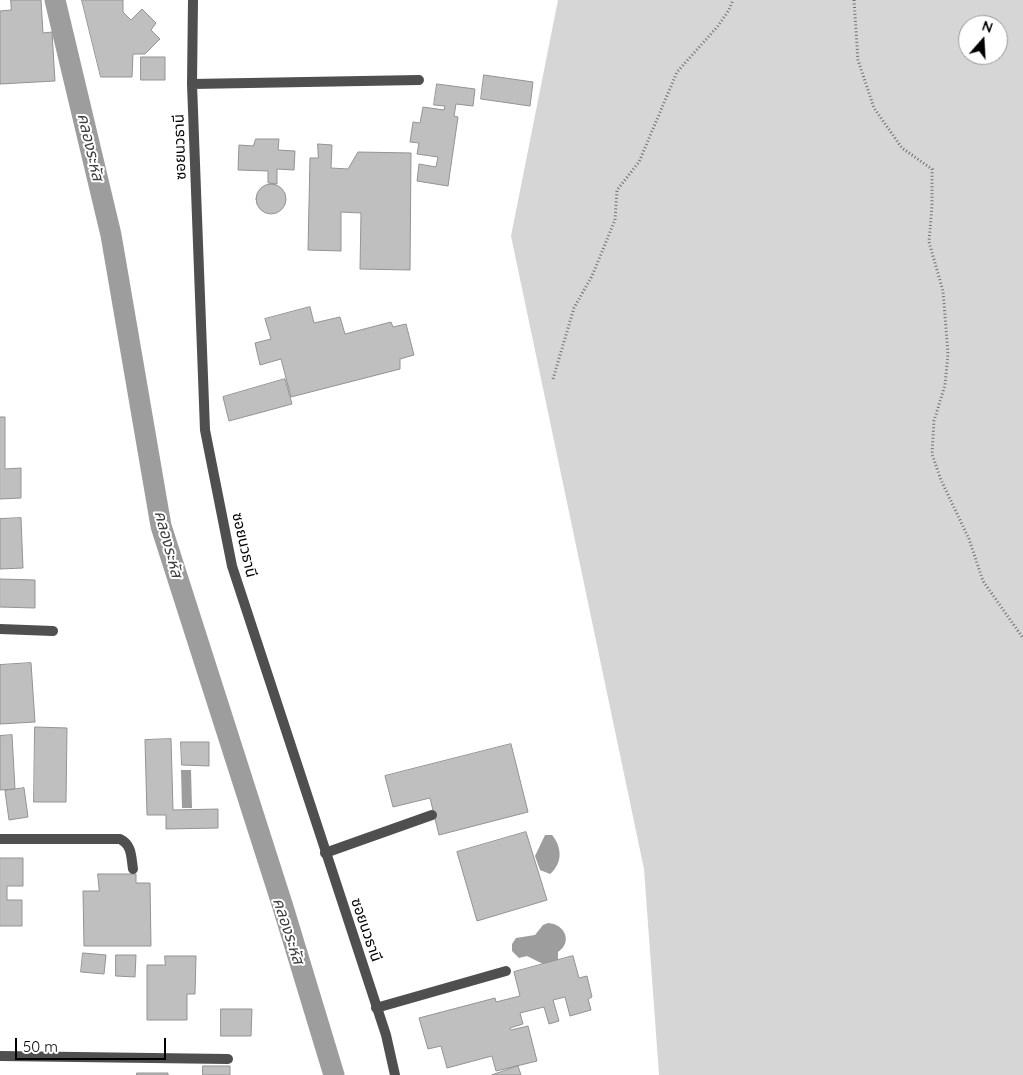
<!DOCTYPE html>
<html>
<head>
<meta charset="utf-8">
<style>
  body { margin:0 }
  #map { position:relative; width:1023px; height:1075px; overflow:hidden; background:#fff; font-family:Quicksand,sans-serif }
  canvas { display:block }
  .north { position:absolute; left:958px; top:15px; width:50px; height:50px; box-sizing:border-box; background:#fff; border:1px solid #999; border-radius:50%; rotate:19deg; font-size:14px; font-weight:700; line-height:20px; text-align:center; color:#000 }
  .north::after { content:''; display:block; margin:auto; width:18px; height:22px; background:#000; clip-path:polygon(50% 0,100% 100%,50% 72%,0 100%) }
  .scale { position:absolute; left:15px; top:1038px; width:151px; height:22px; box-sizing:border-box; border:2px solid #000; border-top:0; padding-left:6px; font-size:15px; line-height:18px; white-space:nowrap; color:#000; -webkit-text-stroke:4px #fff; paint-order:stroke }
</style>
</head>
<body>
<div id="map">
<canvas width="1023" height="1075"></canvas>
<div class="north">N</div>
<div class="scale">50 m</div>
</div>
<script>
const g = document.querySelector('canvas').getContext('2d');
g.lineJoin = 'round';
function paint(path, color) { g.fillStyle = color; g.fill(path, 'evenodd'); }
function trace(path, color, width, dash) { g.strokeStyle = color; g.lineWidth = width; g.lineCap = dash ? 'butt' : 'round'; g.setLineDash(dash || []); g.stroke(path); }
function label(font, color, halo, rows, align = 'center') {
  g.font = font + ' Quicksand,"Noto Sans Thai",sans-serif'; g.lineWidth = 4; g.setLineDash([]); g.textBaseline = 'middle'; g.strokeStyle = halo; g.fillStyle = color; for (const [text, x, y, turn = 0] of rows) {
    g.save(); g.translate(x, y); g.rotate((+turn || 0) * Math.PI / 180); g.textAlign = isNaN(turn) ? turn : align; if (halo) g.strokeText(text, 0, 0); g.fillText(text, 0, 0); g.restore();
  }
}
paint(new Path2D(`
  M558,0H1023V1075H659L644,869L511,236ZM968,25H998V55H968Z`), '#d6d6d6');
paint(new Path2D(`
  M181,770H191L192,808H182Z
  M545,835H552C562,847 563,863 550,874L540,870L535,856Z
  M548,923C565,924 573,942 558,952V960L543,964L527,956L519,958L512,951V944L516,938L535,935L543,925Z`), '#9d9d9d');
trace(new Path2D(`
  M55,0L111,235L161,526L283,907L334,1075`), '#9d9d9d', 21);
const building = new Path2D(`
  M11,0H41L43,33L52,32L55,81L0,84V11L11,10Z
  M82,0H123V12L131,20L142,9L156,23L151,30L160,39L145,54H133L132,77H101Z
  M141,57H165V80H141Z
  M484,75L533,82L530,106L481,99Z
  M437,84L475,89L473,106L456,104L454,116L458,117L448,186L417,181L419,164L436,167L438,157L417,154L419,143L410,142L413,122L420,123L423,107L444,110L445,106L434,105Z
  M256,139H279L278,150L295,151L294,170L277,169V184L268,183V171L238,170L239,145L253,146Z
  M318,144L332,145L331,168L348,169L358,152L411,153L410,270L360,269L361,213L341,212V251L308,250L310,158H318Z
  M256 199a15 15 0 1 1 30 0a15 15 0 1 1-30 0Z
  M310,307L314,323L340,317L345,334L391,322L393,327L406,324L414,355L400,359V369L291,397L281,359L260,365L255,343L271,339L265,319Z
  M285,379L292,404L229,421L223,397Z
  M0,417H5V469L21,468V498L0,499Z
  M21,518L23,568L0,569V519Z
  M0,579L35,580V608L0,607Z
  M31,663L35,722L0,724V665Z
  M35,727L67,728L66,802H34Z
  M12,735L15,789L0,790V736Z
  M171,739L173,810L218,809V828L166,829V815H147L145,740Z
  M181,742H209V766L182,765Z
  M511,744L528,812L439,835L430,798L393,807L385,776Z
  M24,788L28,817L9,820L5,791Z
  M526,832L547,900L477,921L457,852Z
  M0,858H23V886H7V900H22V926H0Z
  M98,874H136V883H150L151,946H84L83,891H99Z
  M83,953L106,955L104,974L81,972Z
  M116,955H136L135,977L116,976Z
  M165,956H196L195,994H187V1020H147V965H165Z
  M573,956L579,978L587,976L592,997L588,999L591,1010L570,1016L565,997L553,1000L559,1021L549,1024L544,1007L520,1013L523,1024L510,1028L511,1030L528,1026L537,1061L496,1071L492,1056L447,1068L441,1046L428,1049L419,1018L495,998L496,1002L520,996L514,972Z
  M221,1009H252L251,1036H221Z
  M203,1066H230V1075H203Z
  M518,1066L521,1075H492Z
  M137,1073H168V1075H137Z`);
paint(building, '#bfbfbf');
trace(building, '#939393', 1);
trace(new Path2D(`
  M854,0L858,60L874,108L902,148L932,169V205L929,242L943,291L948,354L945,385L934,421L932,454L941,480L969,539L983,581L1023,638
  M553,379L574,308L592,276L615,220L617,190L639,162L677,72L718,26L729,10L733,0`), '#717171', 3, [1, 2.5]);
trace(new Path2D(`
  M325,853L432,815
  M376,1008L506,971`), '#4f4f4f', 10);
trace(new Path2D(`
  M193,0L192,84L205,430L232,566L386,1035L395,1075
  M192,84L419,80
  M0,629L53,631
  M0,839H120C132,845 131,856 133,869
  M0,1056L228,1059`), '#4f4f4f', 10);
label('15px', '#000', '#fff', [
  ["ซอยนวธานี",180,147,-92],
  ["ซอยนวธานี",244,545,77],
  ["ซอยนวธานี",366,930,71]
]);
label('italic 16px', '#3e3e3e', '#fff', [
  ["คลองระหัส",90,147,77],
  ["คลองระหัส",168,544,75],
  ["คลองระหัส",288,931,72]
]);
</script>
</body>
</html>
